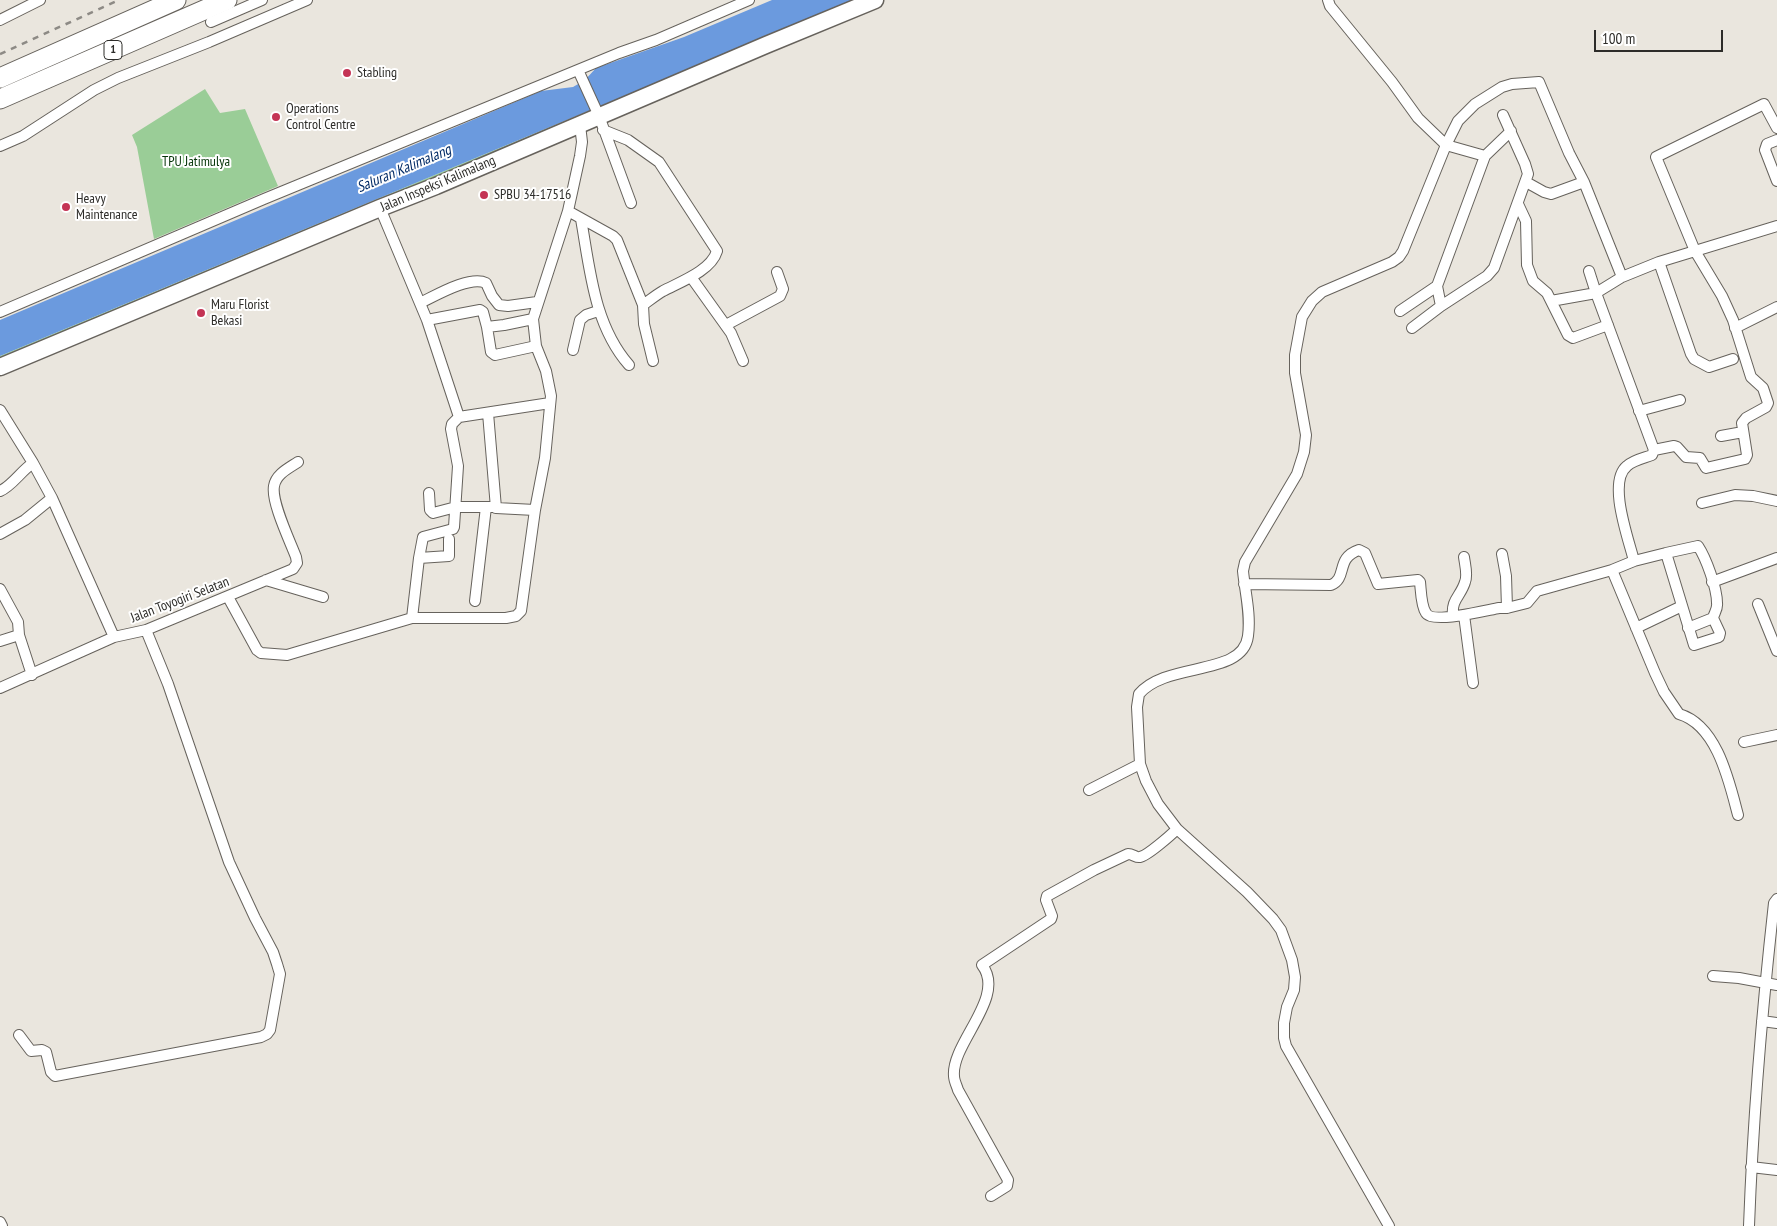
<!DOCTYPE html>
<html>
<head>
<meta charset="utf-8">
<style>
  body { margin:0 }
  #map { position:relative; width:1777px; height:1226px; overflow:hidden; background:#eae6de; font-family:"PT Sans Narrow",sans-serif }
  canvas { display:block }
  .scale { position:absolute; left:1594px; top:30px; width:129px; height:22px; box-sizing:border-box; border:2px solid #2d2c29; border-top:0; padding-left:6px; font-size:15px; line-height:18px; white-space:nowrap; color:#2d2c29; -webkit-text-stroke:4px #fff; paint-order:stroke }
</style>
</head>
<body>
<div id="map">
<canvas width="1777" height="1226"></canvas>
<div class="scale">100 m</div>
</div>
<script>
const g = document.querySelector('canvas').getContext('2d');
g.lineJoin = 'round';
function paint(path, color) { g.fillStyle = color; g.fill(path, 'evenodd'); }
function trace(path, color, width, dash) { g.strokeStyle = color; g.lineWidth = width; g.lineCap = dash ? 'butt' : 'round'; g.setLineDash(dash || []); g.stroke(path); }
function label(font, color, halo, rows, align = 'center') {
  g.font = font + ' "PT Sans Narrow",sans-serif'; g.lineWidth = 4; g.setLineDash([]); g.textBaseline = 'middle'; g.strokeStyle = halo; g.fillStyle = color; for (const [text, x, y, turn = 0] of rows) {
    g.save(); g.translate(x, y); g.rotate((+turn || 0) * Math.PI / 180); g.textAlign = isNaN(turn) ? turn : align; if (halo) g.strokeText(text, 0, 0); g.fillText(text, 0, 0); g.restore();
  }
}
paint(new Path2D(`
  M855,0L0,367V356Z
  M205,89L220,113L245,109L278,186L154,239L137,147L132,135Z`), '#9acd97');
paint(new Path2D(`
  M772,0H855L0,356V320L541,91L573,87L585,80L596,68L684,37Z`), '#6b9ade');
const street = new Path2D(`
  M1328,0L1330,6L1392,82L1418,118L1446,145L1485,156L1437,286L1441,306
  M0,20L40,0
  M211,22L262,0
  M578,70L599,116L631,203
  M603,130L628,140L659,162L717,251C711,271 680,282 663,291C656,295 650,300 643,305
  M1777,140L1767,144L1765,150L1777,181
  M0,146L23,136L94,90L118,78L209,42L307,0
  M1485,156L1511,131
  M1526,182L1544,192L1551,194L1584,182
  M1518,204L1526,221L1527,265L1533,281L1547,293L1568,335L1573,338L1608,325
  M380,208L427,320L459,417L550,403
  M568,211L613,236L617,240L643,305L644,324L653,361
  M581,219C590,270 594,325 629,365
  M1659,262L1691,354L1694,359L1709,367L1733,359
  M691,277L731,333L743,361
  M1622,277L1596,293L1654,450
  M1551,301L1596,293L1589,271
  M420,303C435,296 470,275 486,283L492,296L499,305L508,306L537,302
  M1400,311L1437,286
  M0,312L264,199L619,53L656,40L749,0
  M427,320L480,310L483,312L487,327L504,325L533,319
  M726,325L780,296L783,289L777,272
  M487,327L491,352L495,355L536,346
  M1412,328L1441,306L1487,276L1494,268L1528,174L1525,164L1503,115
  M1735,328L1777,307
  M573,350L580,320L586,315L598,311
  M0,410L33,463L52,498L114,637
  M1639,411L1680,400
  M488,413L496,508L535,510
  M1721,436L1743,432
  M0,491C11,487 22,470 33,463
  M429,493L430,510L433,513L456,507H492
  M1702,503L1735,495L1753,496L1777,501
  M0,534L25,520L52,498
  M449,539V556L419,558L423,537L453,529L454,527L458,466L451,429L452,424L459,417
  M1666,553L1698,546C1706,558 1717,588 1717,603C1718,609 1714,613 1713,618L1688,628
  M1502,554L1506,576L1507,608
  M1634,561L1666,553L1694,645L1719,637L1720,633L1713,618
  M1612,570L1655,673L1664,692L1679,714C1717,725 1729,781 1738,815
  M266,580L323,597
  M1712,582L1777,558
  M1244,584L1331,585C1348,578 1335,558 1359,550L1365,553L1378,584L1418,580L1420,582C1421,591 1421,606 1426,613C1432,624 1487,610 1499,608H1507L1527,603L1537,591L1612,570L1634,561C1629,540 1607,482 1627,466C1633,460 1644,458 1652,455L1654,450L1674,446L1677,447L1686,457L1700,458L1706,468L1745,459L1747,455L1742,423L1746,418L1766,407L1768,403L1763,388L1751,377L1733,320L1722,296L1695,251L1656,157L1764,104L1777,128
  M0,589L18,622L19,635
  M228,597L257,650L261,653L287,655L412,618H506L516,616L521,611L535,510L545,458L551,396L546,371L536,346L533,319L568,211L580,156L582,142L580,125
  M475,601L486,507
  M1758,604L1777,651
  M1464,615L1473,683
  M1453,616C1451,599 1461,596 1465,582C1468,575 1465,565 1464,557
  M412,618L419,558
  M1636,628L1682,606
  M0,641L19,635L32,675
  M0,688L114,637L146,630L293,569L297,563L296,557C290,541 271,502 274,486C276,474 289,468 298,462
  M1744,742L1777,735
  M1089,790L1140,764
  M1713,976L1739,978L1777,985
  M1762,1021L1777,1023
  M19,1035L31,1051L42,1050L46,1052L51,1072L55,1076L261,1037L267,1034L270,1030L280,974L277,964L273,952L255,918L229,862L168,684L146,630
  M1751,1167L1777,1170
  M991,1196L1007,1186L1008,1180L958,1090C957,1086 954,1081 954,1076C951,1043 1007,997 982,965L1051,919L1052,916L1046,900L1047,896L1094,870L1128,854C1133,854 1136,858 1140,857C1147,856 1171,835 1177,829
  M0,1222L2,1226
  M1389,1226L1286,1046L1284,1038V1023L1287,1007L1294,990L1295,977L1292,960L1281,930L1273,919L1247,892L1177,829L1158,804L1146,781L1140,764L1137,707L1139,694C1167,661 1243,677 1248,636C1251,614 1245,592 1243,571L1245,562L1297,474L1304,452L1306,435L1295,373V355L1302,317L1312,301L1322,292L1392,262L1399,257L1403,251L1446,145L1458,121L1475,104L1502,87L1512,84L1539,82L1569,153L1584,182L1622,277L1659,262L1777,226
  M1749,1226C1753,1118 1762,1010 1774,903L1777,899`);
const primary = new Path2D(`
  M0,367L380,208L436,186L766,45L875,0`);
const highway = new Path2D(`
  M0,78L176,0
  M0,99L227,0`);
trace(street, '#66625c', 12);
trace(primary, '#66625c', 19);
trace(highway, '#66625c', 21);
trace(street, '#fff', 10);
trace(primary, '#fff', 16);
trace(highway, '#fff', 19);
trace(new Path2D(`
  M0,54L119,0`), '#8d8a85', 2.5, [6, 6]);
for (const [x, y, r, color] of [
  [347,73,5,"#c43455"],
  [276,117,5,"#c43455"],
  [484,195,5,"#c43455"],
  [66,207,5,"#c43455"],
  [201,313,5,"#c43455"]
]) { const dot = new Path2D(); dot.arc(x, y, r, 0, 2 * Math.PI); g.fillStyle = color; g.fill(dot); trace(dot, '#fff', 2); }
for (const [x, y, w] of [
  [113,50,18]
]) { const box = new Path2D(); box.roundRect(x - w / 2, y - 9.5, w, 19, 4); g.fillStyle = '#fff'; g.fill(box); trace(box, '#2d2c29', 1); }
label('bold 12px', '#2d2c29', null, [
  ["1",113,50]
]);
label('14px', '#2d2c29', '#fff', [
  ["Stabling",357,73],
  ["Operations",286,109],
  ["Control Centre",286,125],
  ["SPBU 34-17516",494,195],
  ["Heavy",76,199],
  ["Maintenance",76,215],
  ["Maru Florist",211,305],
  ["Bekasi",211,321]
], 'left');
label('14px', '#053408', '#fff', [
  ["TPU Jatimulya",196,162]
]);
label('14px', '#2d2c29', '#fff', [
  ["Jalan Inspeksi Kalimalang",438,184,-23],
  ["Jalan Toyogiri Selatan",180,600,-21]
]);
label('italic 15px', '#002a65', '#fff', [
  ["Saluran Kalimalang",404,169,-23]
]);
</script>
</body>
</html>
